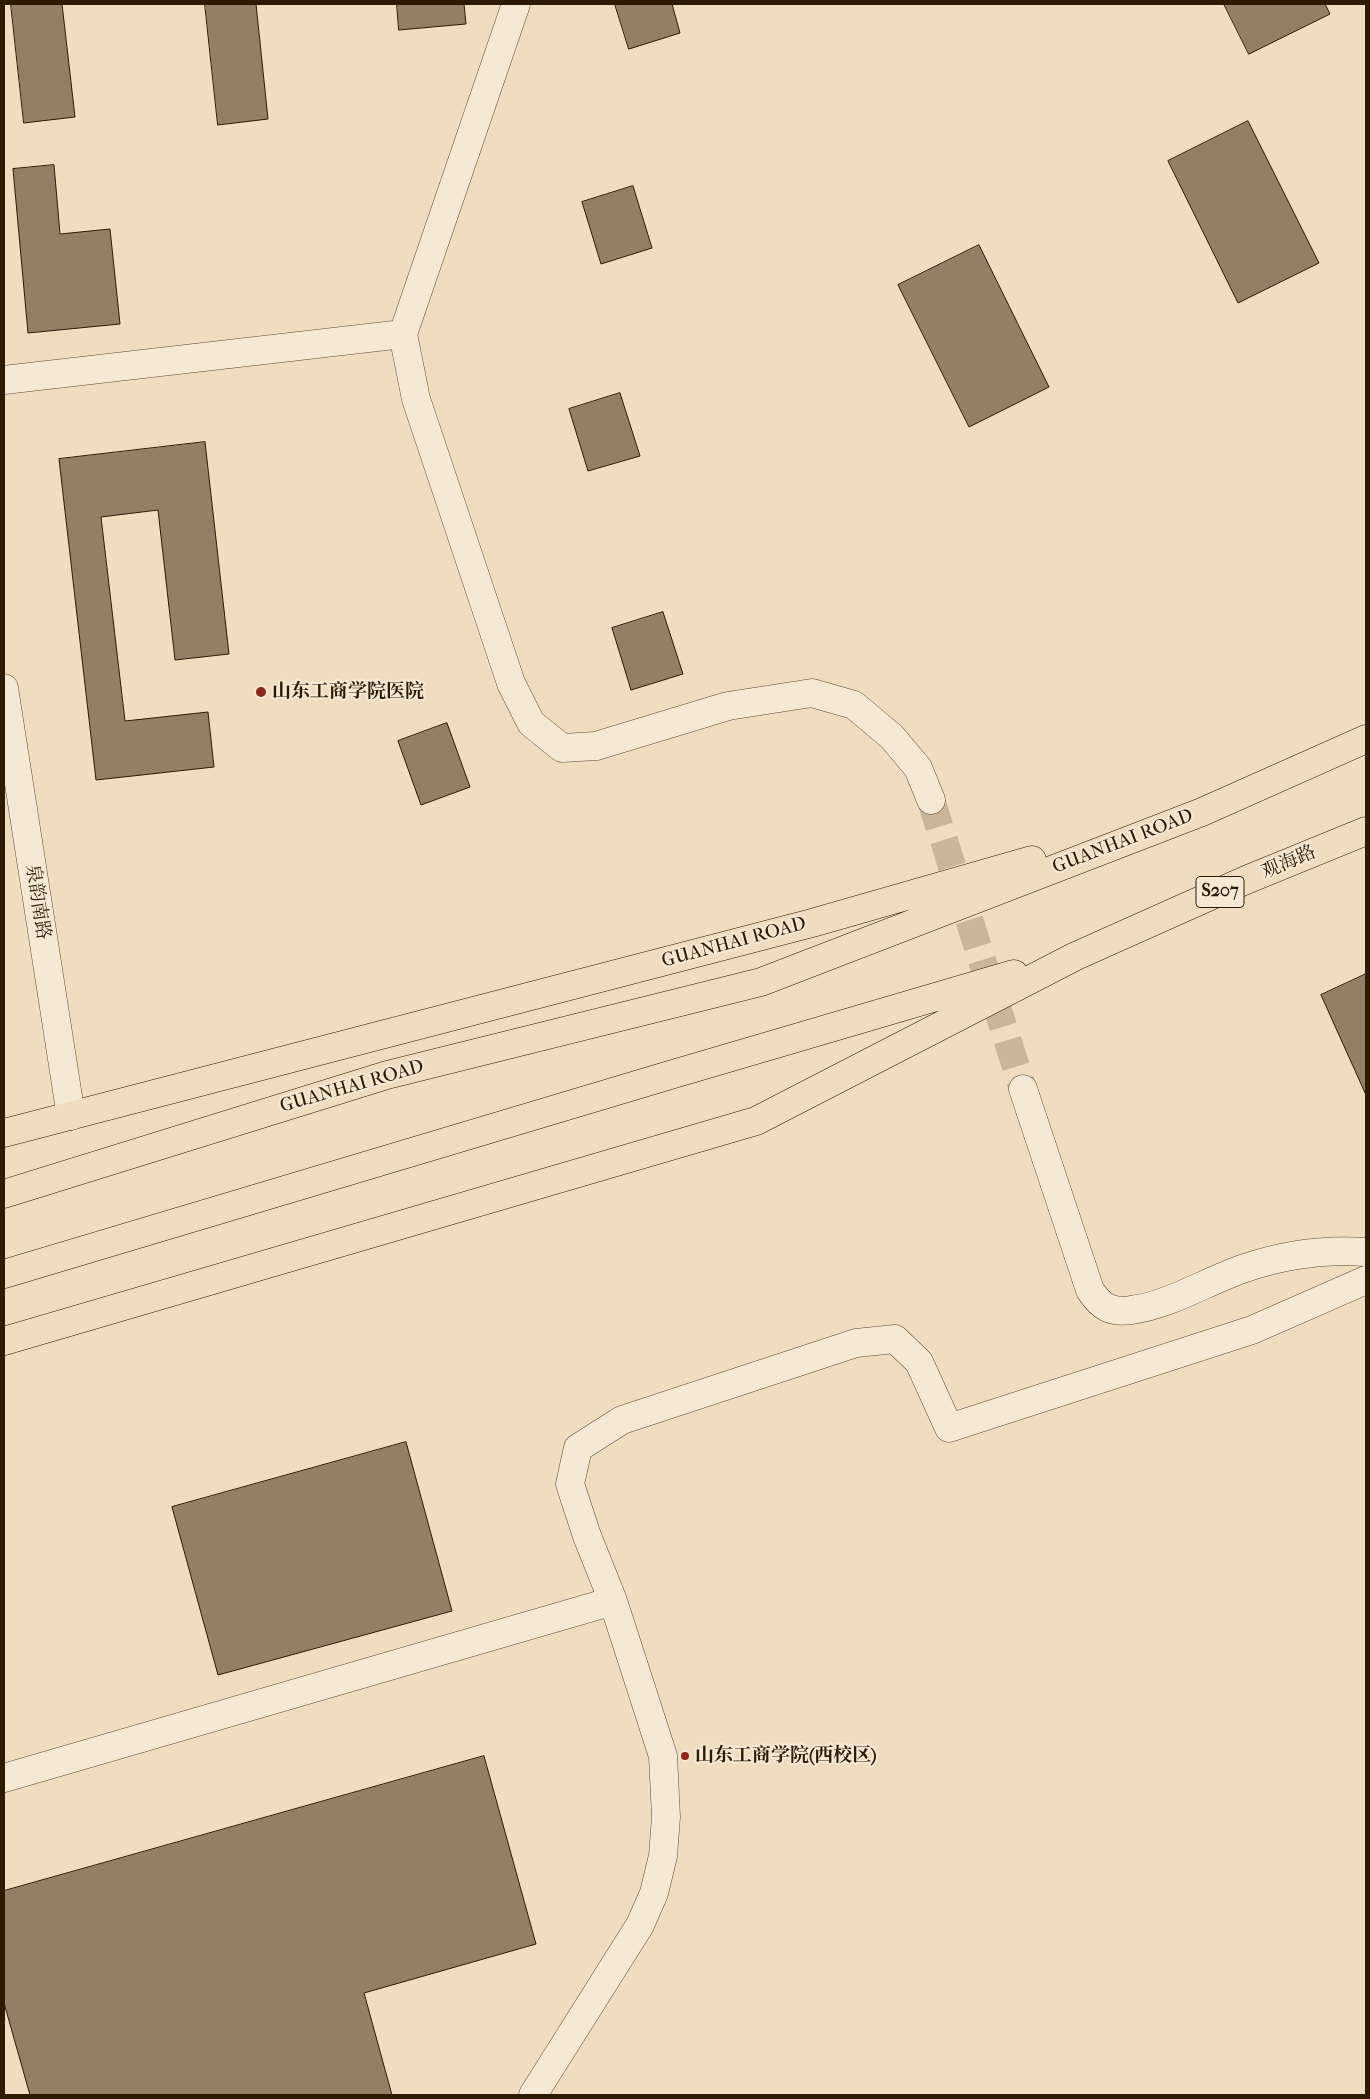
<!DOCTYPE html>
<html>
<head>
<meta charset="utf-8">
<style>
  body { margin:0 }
  #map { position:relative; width:1370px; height:2099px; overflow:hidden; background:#f0ddc0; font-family:"IM FELL French Canon",serif }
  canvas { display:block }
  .frame { position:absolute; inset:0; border:5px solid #2d1a03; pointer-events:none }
</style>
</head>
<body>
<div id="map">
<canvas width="1370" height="2099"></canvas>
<div class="frame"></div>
</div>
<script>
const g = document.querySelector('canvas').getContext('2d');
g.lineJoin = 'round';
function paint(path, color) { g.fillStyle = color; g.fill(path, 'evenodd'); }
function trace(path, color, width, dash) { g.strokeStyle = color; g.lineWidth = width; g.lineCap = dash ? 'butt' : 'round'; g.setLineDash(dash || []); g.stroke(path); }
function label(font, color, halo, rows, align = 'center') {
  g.font = font + ' "IM FELL French Canon","Noto Serif SC",serif'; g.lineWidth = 4; g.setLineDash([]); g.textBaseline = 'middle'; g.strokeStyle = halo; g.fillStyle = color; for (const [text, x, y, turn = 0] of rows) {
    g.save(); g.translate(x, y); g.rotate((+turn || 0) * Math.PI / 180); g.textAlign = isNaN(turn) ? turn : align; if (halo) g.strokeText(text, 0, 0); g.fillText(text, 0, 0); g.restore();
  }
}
const building = new Path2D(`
  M11,4H62L75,117L24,123Z
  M205,4H256L268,119L218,125Z
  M397,4H464L466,24L399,30Z
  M615,4H672L680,33L629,49Z
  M1224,4H1325L1330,14L1249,54Z
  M1248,121L1319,263L1238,303L1168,161Z
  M54,165L60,234L110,229L120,324L28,333L13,169Z
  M633,186L652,248L601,264L582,202Z
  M979,245L1049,387L969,427L898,285Z
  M620,393L640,456L588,471L569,409Z
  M205,442L229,654L175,660L158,510L101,517L125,721L208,712L214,767L96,780L59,459Z
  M663,612L683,674L631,690L612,628Z
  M447,723L470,787L421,805L398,741Z
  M1366,974V1095L1321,995Z
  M406,1442L452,1611L218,1675L172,1507Z
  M484,1756L536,1944L364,1993L392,2095H30L4,2003V1891Z`);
paint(building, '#927f65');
trace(building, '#2d1a03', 1);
trace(new Path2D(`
  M931,800L1023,1089`), '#c9b69a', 28, [28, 14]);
const minor = new Path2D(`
  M516,4L403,334L416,399L511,683L531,723L562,748L596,746L728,706L812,693L854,705L892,737L918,768L931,800
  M4,380L403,334
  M4,688L71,1116
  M1023,1089L1090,1290C1101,1307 1111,1313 1131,1310C1167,1306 1208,1281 1242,1269C1282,1255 1325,1249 1366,1252
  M4,1778L613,1601
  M533,2095L640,1925L654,1893L663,1856L666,1817L663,1756L613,1601L587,1536L570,1484L578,1448L622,1420L856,1343L895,1339L919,1362L949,1428L1252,1330L1366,1280`);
const major = new Path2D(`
  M4,1133L812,923L1032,860
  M4,1194L387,1075L761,982L1202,812L1366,739
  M4,1274L670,1075L1014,974
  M4,1341L756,1121L1076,956L1246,880L1366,831`);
trace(minor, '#5e4b32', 29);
trace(major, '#2d1a03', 29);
trace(minor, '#f5e9d6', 28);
trace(major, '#f0ddc0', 28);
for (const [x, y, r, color] of [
  [261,692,6,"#8f2418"],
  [685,1756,5,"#8f2418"]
]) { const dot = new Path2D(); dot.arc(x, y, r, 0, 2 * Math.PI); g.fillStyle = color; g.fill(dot); trace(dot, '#f5e9d6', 2); }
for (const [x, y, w] of [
  [1220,892,48]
]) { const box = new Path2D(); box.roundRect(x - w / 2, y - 15.5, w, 31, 4); g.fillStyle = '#f5e9d6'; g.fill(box); trace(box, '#2d1a03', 1); }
label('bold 18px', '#2d1a03', null, [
  ["S207",1220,892]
]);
label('bold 19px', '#2d1a03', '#f5e9d6', [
  ["山东工商学院医院",272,692],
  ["山东工商学院(西校区)",695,1756]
], 'left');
label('19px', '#2d1a03', '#f5e9d6', [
  ["GUANHAI ROAD",1123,842,-21],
  ["观海路",1289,863,-23],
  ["泉韵南路",37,902,81],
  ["GUANHAI ROAD",734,943,-15],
  ["GUANHAI ROAD",352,1087,-16]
]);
</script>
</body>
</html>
